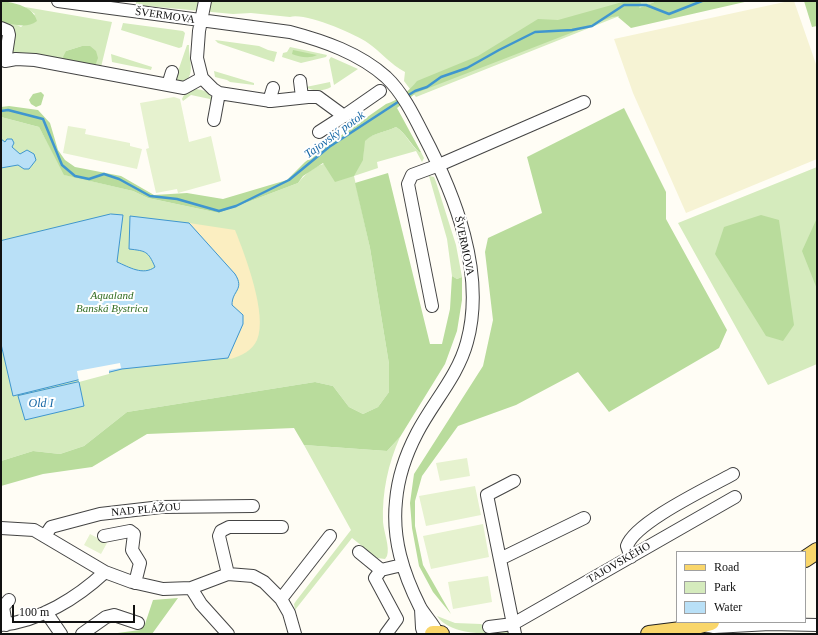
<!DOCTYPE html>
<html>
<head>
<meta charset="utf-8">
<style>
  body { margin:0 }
  #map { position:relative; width:818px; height:635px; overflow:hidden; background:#fffdf5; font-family:"Times New Roman",serif }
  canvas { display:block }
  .frame { position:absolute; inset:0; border:2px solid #111; pointer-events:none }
  .legend { position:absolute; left:676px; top:551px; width:130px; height:72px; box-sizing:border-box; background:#fff; border:1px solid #a0a0a0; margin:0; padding:5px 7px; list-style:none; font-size:12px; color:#111 }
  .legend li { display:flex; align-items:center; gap:8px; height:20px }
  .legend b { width:20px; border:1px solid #a0a0a0 }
  .scale { position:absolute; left:12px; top:605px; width:123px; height:18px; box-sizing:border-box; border:2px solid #111; border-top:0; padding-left:5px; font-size:12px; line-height:14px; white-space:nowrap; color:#111; -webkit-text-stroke:3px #fff; paint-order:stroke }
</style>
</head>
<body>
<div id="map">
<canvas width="818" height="635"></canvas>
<div class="frame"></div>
<ul class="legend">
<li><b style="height:5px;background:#f9d66b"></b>Road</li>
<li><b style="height:11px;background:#d5ebbd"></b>Park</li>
<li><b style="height:11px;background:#b9e0f7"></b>Water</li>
</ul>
<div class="scale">100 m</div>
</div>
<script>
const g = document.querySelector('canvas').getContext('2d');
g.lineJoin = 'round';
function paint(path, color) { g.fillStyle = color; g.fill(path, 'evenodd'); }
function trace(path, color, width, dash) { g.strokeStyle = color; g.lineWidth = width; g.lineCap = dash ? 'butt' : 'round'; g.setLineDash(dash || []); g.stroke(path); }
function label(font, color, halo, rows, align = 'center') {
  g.font = font + ' "Times New Roman",serif'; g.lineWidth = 4; g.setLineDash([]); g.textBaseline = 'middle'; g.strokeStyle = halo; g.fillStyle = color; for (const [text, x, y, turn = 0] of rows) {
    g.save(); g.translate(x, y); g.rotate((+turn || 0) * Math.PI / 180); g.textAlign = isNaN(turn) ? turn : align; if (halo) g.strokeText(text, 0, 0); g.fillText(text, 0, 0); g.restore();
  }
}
paint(new Path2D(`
  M789,1H794L817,67V159L686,213L633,93L614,39Z`), '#f6f3d4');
paint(new Path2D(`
  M136,1H657L416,97L404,81L405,72C391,65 381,52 368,43C356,34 304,12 290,17L251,13L233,14L136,5Z
  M25,7L112,22L101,67L95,66L82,46L66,51L65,61L1,58V23H13L21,27L35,14Z
  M123,23L183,31L185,33L182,47L179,48L121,30Z
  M215,40L259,46L268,50L277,52L274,62L218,43Z
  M187,45H189C188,56 195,71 187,80L176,82L175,74H177Z
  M290,47L327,55L326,57L301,63L282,57L283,53L287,52Z
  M111,54L152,67L151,70L112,62Z
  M331,57L358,69L334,85L329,60Z
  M214,71L254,83V85L230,82L227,80L215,77Z
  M330,82L331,87C324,91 313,92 306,87Z
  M196,89C203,90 208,91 212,98L210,103V99L191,95L183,101L182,99C185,92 189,90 196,89Z
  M1,117L39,127L65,175L133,191L148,198L219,213L298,183C318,158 334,162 363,160L364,141C375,132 383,133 396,127C405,132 410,145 419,152H421L424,158L422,162L416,151L377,162L378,168L354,176L370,248L389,364V392L378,407L363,414L349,407L333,386L315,382L127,412L84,446L60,454L33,451L1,461Z
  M817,167V364L768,385L678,223Z
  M429,176L434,177L436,182L456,245L462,277L457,279L452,276L447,239Z
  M400,437C388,464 382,492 383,522C384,533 390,547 387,556L385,559L377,558L352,538L295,610L294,604L296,601L351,530L304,445L387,451Z
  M437,616L455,623L481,624L490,632H510L509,634C485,634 450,635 437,616Z`), '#d5ebbd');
paint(new Path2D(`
  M1,1C15,3 33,6 37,21C25,30 15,23 1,23Z
  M626,1H639L641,3L639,8L657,1H749L631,28L618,17L619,16L612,17L416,93L397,108L421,152H419C411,145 405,132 396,127C383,133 375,132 365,141L363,160L354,176L335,182L323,163L303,176L298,183L219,213L148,198L133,191L64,175L39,127L1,117V107L9,106L38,110L50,123L58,150L65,160L75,167L121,176L154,195L187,193L223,199L287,180L305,162L333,141L386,104C397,101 410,90 417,81L478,56L538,19L558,20Z
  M804,1H817V26L812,27Z
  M82,46H90L96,51L98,58L95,66L65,61L63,57L66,51Z
  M293,50L317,55C310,59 299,57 292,54Z
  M41,92L44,95L41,105L36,107L31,104L29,100L33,94Z
  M624,108L666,192V219L727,330L719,348L609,412L578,372L516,405L458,426L422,476L415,501V526L423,565L451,614L433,592L419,566L412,528L410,503L414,474L483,366L493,320L485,252L488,238L542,213L527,157Z
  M388,173L430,344H442L450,309L452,276L457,279L462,277V300L457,331L445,364L400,437L387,451L304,445L294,428L147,434L92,467L43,474L1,486V461L33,451L60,454L84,446L127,412L315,382L333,386L349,407L363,414L378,407L389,392V364L370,248L355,183Z
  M761,215L779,220L794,325L783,341L766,336L715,254L724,227Z
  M817,218V289L802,251Z
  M178,598L152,634H110L140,630L145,624L153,600Z`), '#b9dc9c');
paint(new Path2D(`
  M189,223L235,230C245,255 268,315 257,340C252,351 242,355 231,359L228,358L243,324V315L232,305V298L237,292L239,281L235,274Z`), '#fbeec1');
paint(new Path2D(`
  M174,97L180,99L189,142L211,136L221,181L178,193L177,189L156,193L146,149L149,148L140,103Z
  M68,126L86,129L85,134L130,143V146L142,149L137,169L63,153Z
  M467,458L470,476L440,481L436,463Z
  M475,486L481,515L426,526L419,496Z
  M483,524L489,557L431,569L423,536Z
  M90,534L107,543L101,554L84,545Z
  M488,576L492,602L453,609L448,582Z`), '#e6f2cf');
const water = new Path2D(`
  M1,139L5,142L7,139H12L14,143L12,147L20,154L27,150L34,154L36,160L29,169H24L18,165L1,168Z
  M111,214L123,215L117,262C129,267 143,276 155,267C148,251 146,251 129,249L130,216L189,223L235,274C245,290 232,290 232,305L243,315V324L228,358L122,369L13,396L1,344V241Z
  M79,382L84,406L25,420L18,396Z`);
paint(water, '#b9e0f7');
trace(water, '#3f96cf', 1);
paint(new Path2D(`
  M120,363L121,368L109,370V374L79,382L77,371Z`), '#fffdf5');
trace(new Path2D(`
  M407,96L415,91L427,87L441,77L467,68L499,50L535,32L572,30L592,26L624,5H646L669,14L702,1
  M1,111L8,110L43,119L62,165L75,176L89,179L104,174L119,179L150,196L177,199L219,211L236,206L289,180L329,147L401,100`), '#3f96cf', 2.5);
const minor = new Path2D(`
  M58,1L290,32C324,41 359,53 386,77C402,92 413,114 423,134C455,195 486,273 467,342C458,376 433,402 417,433C406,454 398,477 396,501C392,539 403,573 420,607C425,616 433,623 438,634
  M205,1L199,31L197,58L202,78L213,89L219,93L271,101L308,97H318L344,116L380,91
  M1,28L8,31L9,35L5,61L16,59L35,60L184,88L202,78
  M300,81L302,97
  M168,85L172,72
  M269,101L273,88
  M214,120L219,93
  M319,132L344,116
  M432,306L408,184L412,175L439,165L584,102
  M514,481L487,495L515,634
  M1,528L34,530L105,572L132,582L163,589L191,588L228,574L253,576L264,582L281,599L289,613L295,634
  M45,536L51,527L100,514L161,507L253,506
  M104,536L130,531L134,534L132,550L140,563L135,583
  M359,552L381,570
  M631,557L627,546C635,522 710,487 733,474
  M500,559L584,518
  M228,574L219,536L221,531L229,527H282
  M191,588L201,604L228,634
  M281,599L330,536
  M421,609L422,628L424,634
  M46,612L61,634
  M1,625C40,621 77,598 105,572
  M6,625L3,607L9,600
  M704,625L714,627L770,624L817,625
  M489,627L513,624L735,497
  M82,634L106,617L114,615L138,623
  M386,634L397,619L375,578L381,570L402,565`);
const major = new Path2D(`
  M805,559L817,551
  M433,634H441
  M649,634L681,630L711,622`);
trace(minor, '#444', 14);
trace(major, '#222', 18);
trace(minor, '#fff', 12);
trace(major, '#f9d66b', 16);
label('11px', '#111', '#fff', [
  ["ŠVERMOVA",165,16,8],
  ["ŠVERMOVA",464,246,78],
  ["NAD PLÁŽOU",146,510,-5],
  ["TAJOVSKÉHO",619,563,-30]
]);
label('italic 11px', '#2f6b1f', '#fff', [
  ["Aqualand",112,296],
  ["Banská Bystrica",112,309]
]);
label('italic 12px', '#1768a6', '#fff', [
  ["Tajovský potok",335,135,-36],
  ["Old I",41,404]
]);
</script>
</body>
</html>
